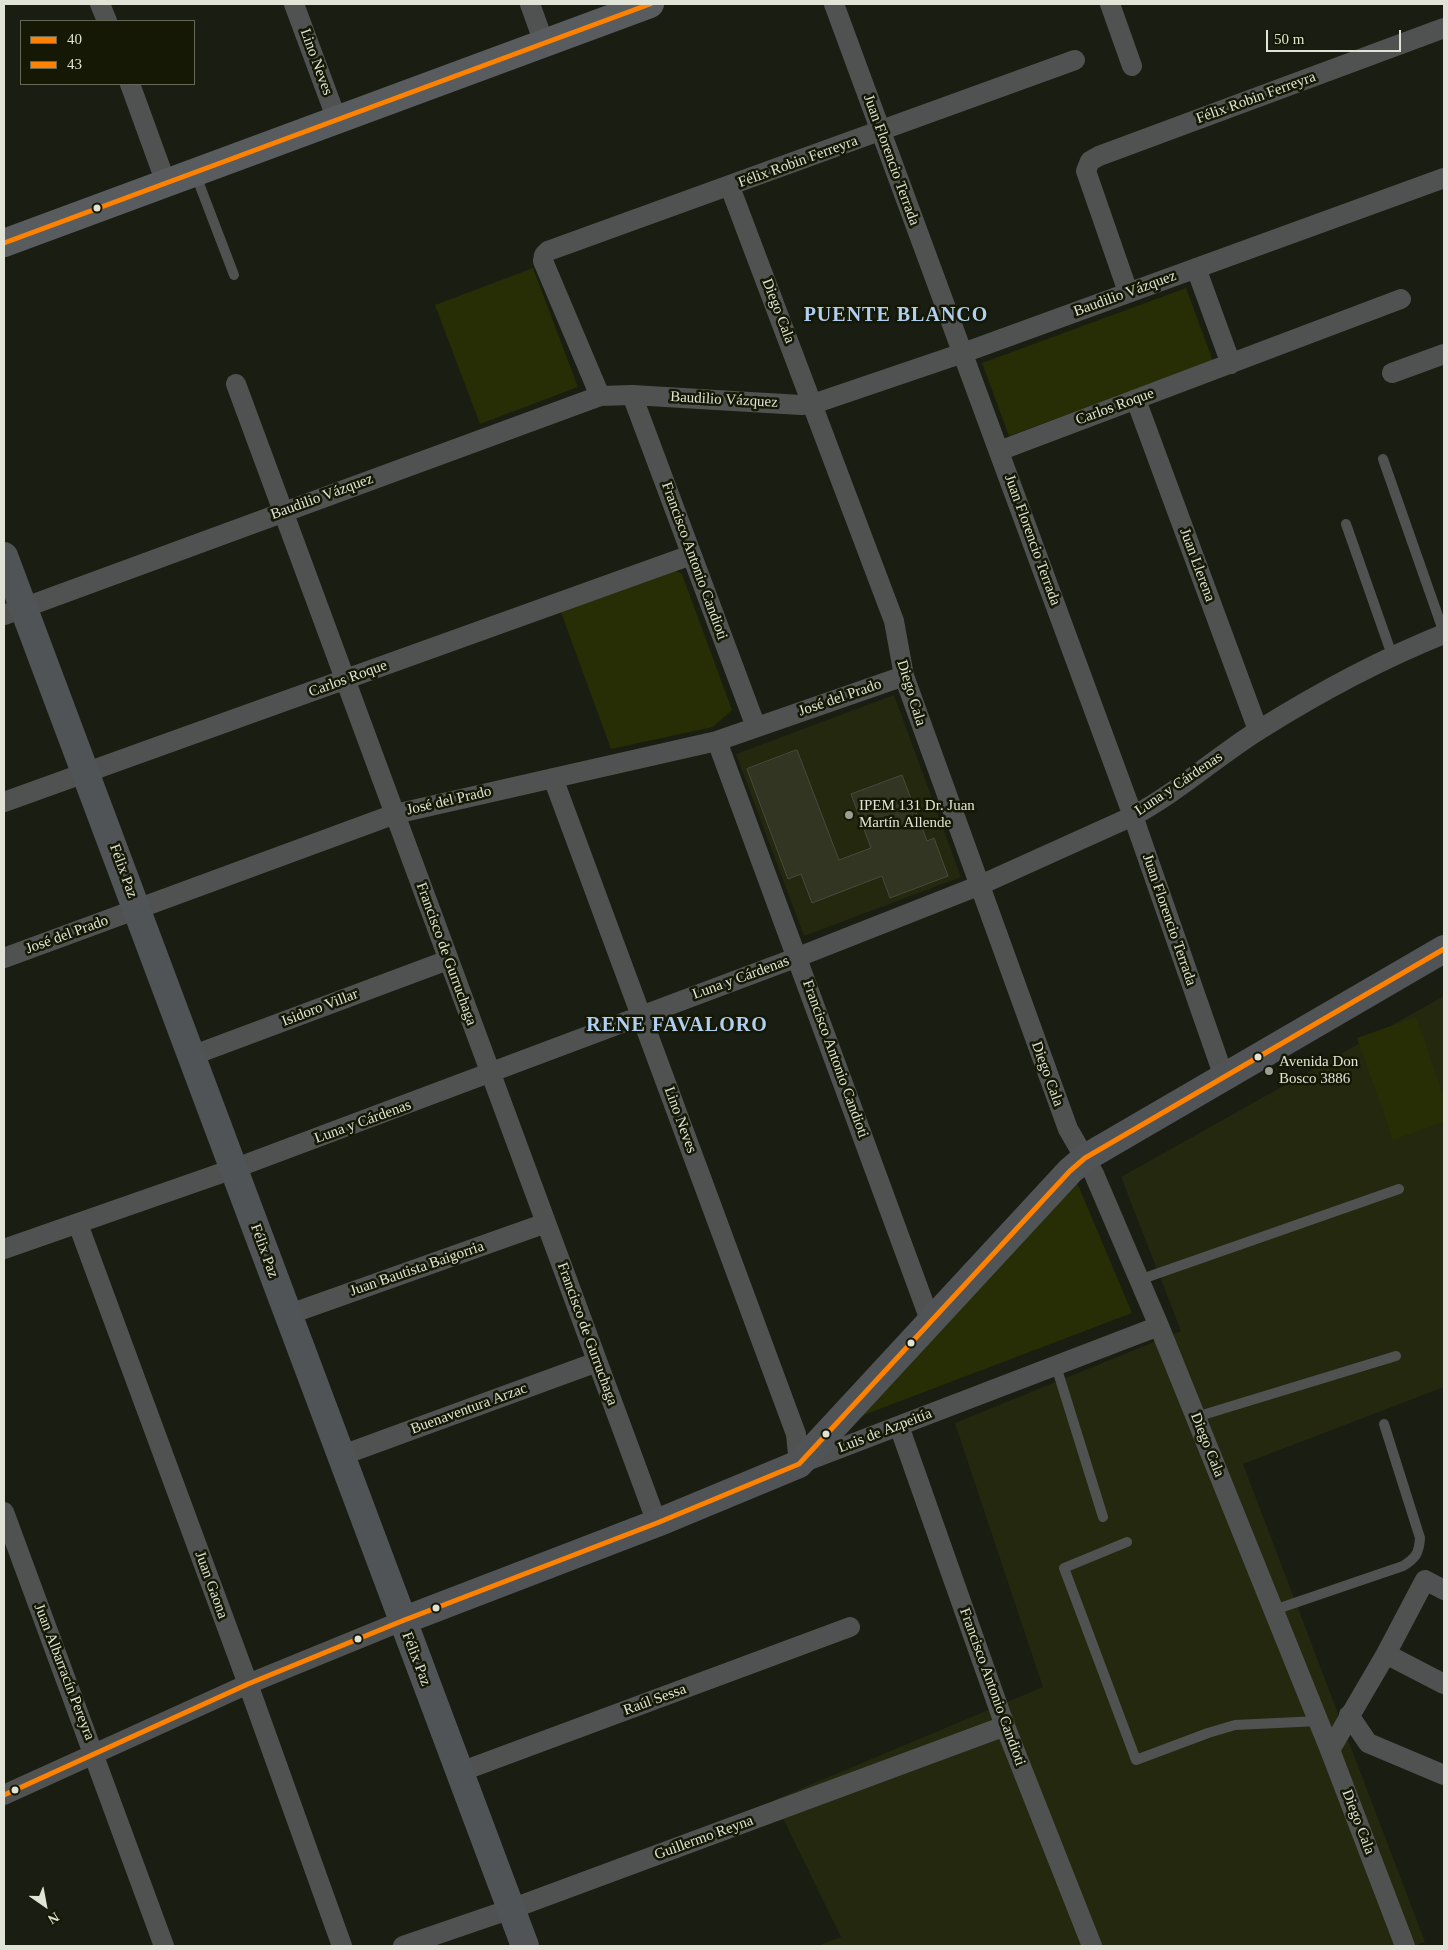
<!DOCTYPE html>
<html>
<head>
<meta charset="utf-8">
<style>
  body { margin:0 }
  #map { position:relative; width:1448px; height:1950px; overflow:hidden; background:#1a1d11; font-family:"Times New Roman",serif }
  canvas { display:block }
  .frame { position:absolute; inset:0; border:5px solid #e0e3d5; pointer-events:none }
  .legend { position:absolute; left:20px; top:20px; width:175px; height:65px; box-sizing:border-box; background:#141804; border:1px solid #666958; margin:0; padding:6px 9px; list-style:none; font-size:15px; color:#e0e3d5 }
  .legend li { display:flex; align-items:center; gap:10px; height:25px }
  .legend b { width:25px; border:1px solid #666958 }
  .north { position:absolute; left:20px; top:1880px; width:50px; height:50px; -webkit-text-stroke:4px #141804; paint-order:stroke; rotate:147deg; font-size:14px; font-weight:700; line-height:20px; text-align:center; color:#e0e3d5 }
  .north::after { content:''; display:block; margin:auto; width:18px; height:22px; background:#e0e3d5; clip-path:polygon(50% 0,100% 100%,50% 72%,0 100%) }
  .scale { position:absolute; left:1266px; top:30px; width:135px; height:22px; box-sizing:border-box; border:2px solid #e0e3d5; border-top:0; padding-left:6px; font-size:15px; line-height:18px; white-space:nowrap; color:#e0e3d5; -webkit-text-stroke:4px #141804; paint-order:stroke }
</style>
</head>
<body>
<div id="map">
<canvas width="1448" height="1950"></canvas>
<div class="frame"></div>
<ul class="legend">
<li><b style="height:6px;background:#ff8100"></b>40</li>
<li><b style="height:6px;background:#ff8100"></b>43</li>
</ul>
<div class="north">N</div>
<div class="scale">50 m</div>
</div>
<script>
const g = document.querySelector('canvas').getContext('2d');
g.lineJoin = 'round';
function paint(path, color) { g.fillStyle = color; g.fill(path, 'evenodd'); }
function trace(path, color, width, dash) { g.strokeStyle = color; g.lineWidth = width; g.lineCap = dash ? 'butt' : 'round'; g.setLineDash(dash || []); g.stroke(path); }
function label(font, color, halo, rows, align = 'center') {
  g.font = font + ' "Times New Roman",serif'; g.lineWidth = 5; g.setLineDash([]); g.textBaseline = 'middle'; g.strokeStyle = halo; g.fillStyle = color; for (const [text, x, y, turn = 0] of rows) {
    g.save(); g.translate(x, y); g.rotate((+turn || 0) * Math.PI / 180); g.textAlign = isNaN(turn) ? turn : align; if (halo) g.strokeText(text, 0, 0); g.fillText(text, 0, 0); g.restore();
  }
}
paint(new Path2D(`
  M894,695L961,877L804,936L736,754Z
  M1444,996V1387L1243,1464L1425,1942L1414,1946H817L841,1937L774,1800L1043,1687L955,1423L1181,1331L1121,1177Z`), '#24280e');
paint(new Path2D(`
  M533,268L578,387L480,424L435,305Z
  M1186,288L1213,361L1009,436L982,363Z
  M670,568L682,574L732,710L713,727L611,749L559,607Z
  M1416,1017L1444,1097V1122L1393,1140L1357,1038Z
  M1076,1180L1132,1313L848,1421Z`), '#272d04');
const building = new Path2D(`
  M797,750L839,860L871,848L851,794L902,775L927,841L934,838L948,876L890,898L882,876L812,903L801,874L788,879L747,769Z`);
paint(building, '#323521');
trace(building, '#474a3f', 1);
trace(new Path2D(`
  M195,173L234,275
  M1383,459L1444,633
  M1346,524L1392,655
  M1139,1280L1399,1189
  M1056,1366L1103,1517
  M1196,1417L1396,1356
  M1127,1542L1064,1568L1136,1760L1208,1733L1235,1725L1319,1721
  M1274,1610L1403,1566C1416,1558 1419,1553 1420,1538L1384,1424`), '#505252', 10);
trace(new Path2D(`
  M100,4L107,21
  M294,4L337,120
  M530,4L544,43
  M834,4L1133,816L1224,1077
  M1110,4L1132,66
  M130,84L166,183
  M730,187L894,621L904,676L1068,1129L1094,1174L1159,1326L1330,1750L1405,1946
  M1196,268L1231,364
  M1128,292L1086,171L1090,161L1099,156L1444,28
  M1392,373L1444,354
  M236,384L657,1523
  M632,395L756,727
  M600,396L543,261L544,255L548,251L1075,60
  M1136,400L1258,730
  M999,451L1401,299
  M4,615L600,396L632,395L801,405L813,404L963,353L1444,178
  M717,741L930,1320
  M553,778L796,1434L799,1464L1159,1326
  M4,802L691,555
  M4,958L395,814L717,741L904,676
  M191,1056L448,960
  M78,1224L248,1684L342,1946
  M4,1249L233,1169L798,957L978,886L1133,816C1178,792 1216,757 1259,730C1318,693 1379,660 1444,634
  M287,1315L546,1223
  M899,1426L1005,1726L1092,1946
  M340,1456L597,1362
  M4,1512L164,1946
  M1386,1654L1444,1684
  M1349,1715L1368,1743L1444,1775
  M1330,1750L1386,1654L1425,1580L1444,1590
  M460,1772L850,1627
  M4,1795L248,1684L402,1621
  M403,1946L511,1909L1005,1726`), '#505252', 20);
trace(new Path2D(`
  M4,556L525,1946
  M402,1621L657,1523L799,1464L1070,1171L1085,1158L1444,949`), '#515456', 28);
trace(new Path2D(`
  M4,243L650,4`), '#585c5e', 28);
trace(new Path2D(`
  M4,1795L248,1684L402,1621L657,1523L799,1464L1070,1171L1085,1158L1444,949`), '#ff8100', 5);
trace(new Path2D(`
  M4,243L650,4`), '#ff8100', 5);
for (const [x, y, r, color] of [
  [97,208,4.5,"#e0e3d5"],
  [849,815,5,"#9b9e90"],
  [1258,1057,4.5,"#e0e3d5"],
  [1269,1071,5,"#9b9e90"],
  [911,1343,4.5,"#e0e3d5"],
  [826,1434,4.5,"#e0e3d5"],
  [436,1608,4.5,"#e0e3d5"],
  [358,1639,4.5,"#e0e3d5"],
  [15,1790,4.5,"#e0e3d5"]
]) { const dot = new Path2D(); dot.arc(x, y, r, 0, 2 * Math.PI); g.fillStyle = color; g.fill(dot); trace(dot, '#141804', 2); }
label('15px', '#e0e3d5', '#141804', [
  ["Lino Neves",316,62,70],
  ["Félix Robin Ferreyra",1256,98,-20],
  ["Juan Florencio Terrada",891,160,70],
  ["Félix Robin Ferreyra",798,162,-20],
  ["Baudilio Vázquez",1125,294,-20],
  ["Diego Cala",778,311,69],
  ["Baudilio Vázquez",724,400,3],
  ["Carlos Roque",1115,407,-20],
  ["Baudilio Vázquez",322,497,-20],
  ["Juan Florencio Terrada",1032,540,70],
  ["Francisco Antonio Candioti",694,561,70],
  ["Juan Llerena",1197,565,70],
  ["Carlos Roque",348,679,-20],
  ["Diego Cala",911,693,73],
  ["José del Prado",840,698,-19],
  ["Luna y Cárdenas",1179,784,-34],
  ["José del Prado",449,801,-13],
  ["Félix Paz",123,871,70],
  ["Juan Florencio Terrada",1169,920,71],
  ["José del Prado",67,935,-20],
  ["Francisco de Gurruchaga",446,954,70],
  ["Luna y Cárdenas",741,978,-20],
  ["Isidoro Villar",320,1008,-21],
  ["Francisco Antonio Candioti",835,1059,70],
  ["Diego Cala",1047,1074,70],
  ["Lino Neves",680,1120,70],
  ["Luna y Cárdenas",363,1122,-20],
  ["Félix Paz",264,1251,70],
  ["Juan Bautista Baigorria",417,1269,-19],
  ["Francisco de Gurruchaga",587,1334,70],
  ["Buenaventura Arzac",469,1409,-20],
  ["Luis de Azpeitía",885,1431,-21],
  ["Diego Cala",1207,1445,68],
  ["Juan Gaona",211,1585,70],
  ["Félix Paz",416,1659,69],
  ["Juan Albarracín Pereyra",64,1672,69],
  ["Francisco Antonio Candioti",992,1687,70],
  ["Raúl Sessa",655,1700,-20],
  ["Diego Cala",1358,1822,69],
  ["Guillermo Reyna",704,1838,-20]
]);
label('15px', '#e0e3d5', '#141804', [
  ["IPEM 131 Dr. Juan",859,806],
  ["Martín Allende",859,823],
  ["Avenida Don",1279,1062],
  ["Bosco 3886",1279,1079]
], 'left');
g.letterSpacing = '1px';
label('bold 20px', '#b1cef3', '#141804', [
  ["PUENTE BLANCO",896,316],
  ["RENE FAVALORO",677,1026]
]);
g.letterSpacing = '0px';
</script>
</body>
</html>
